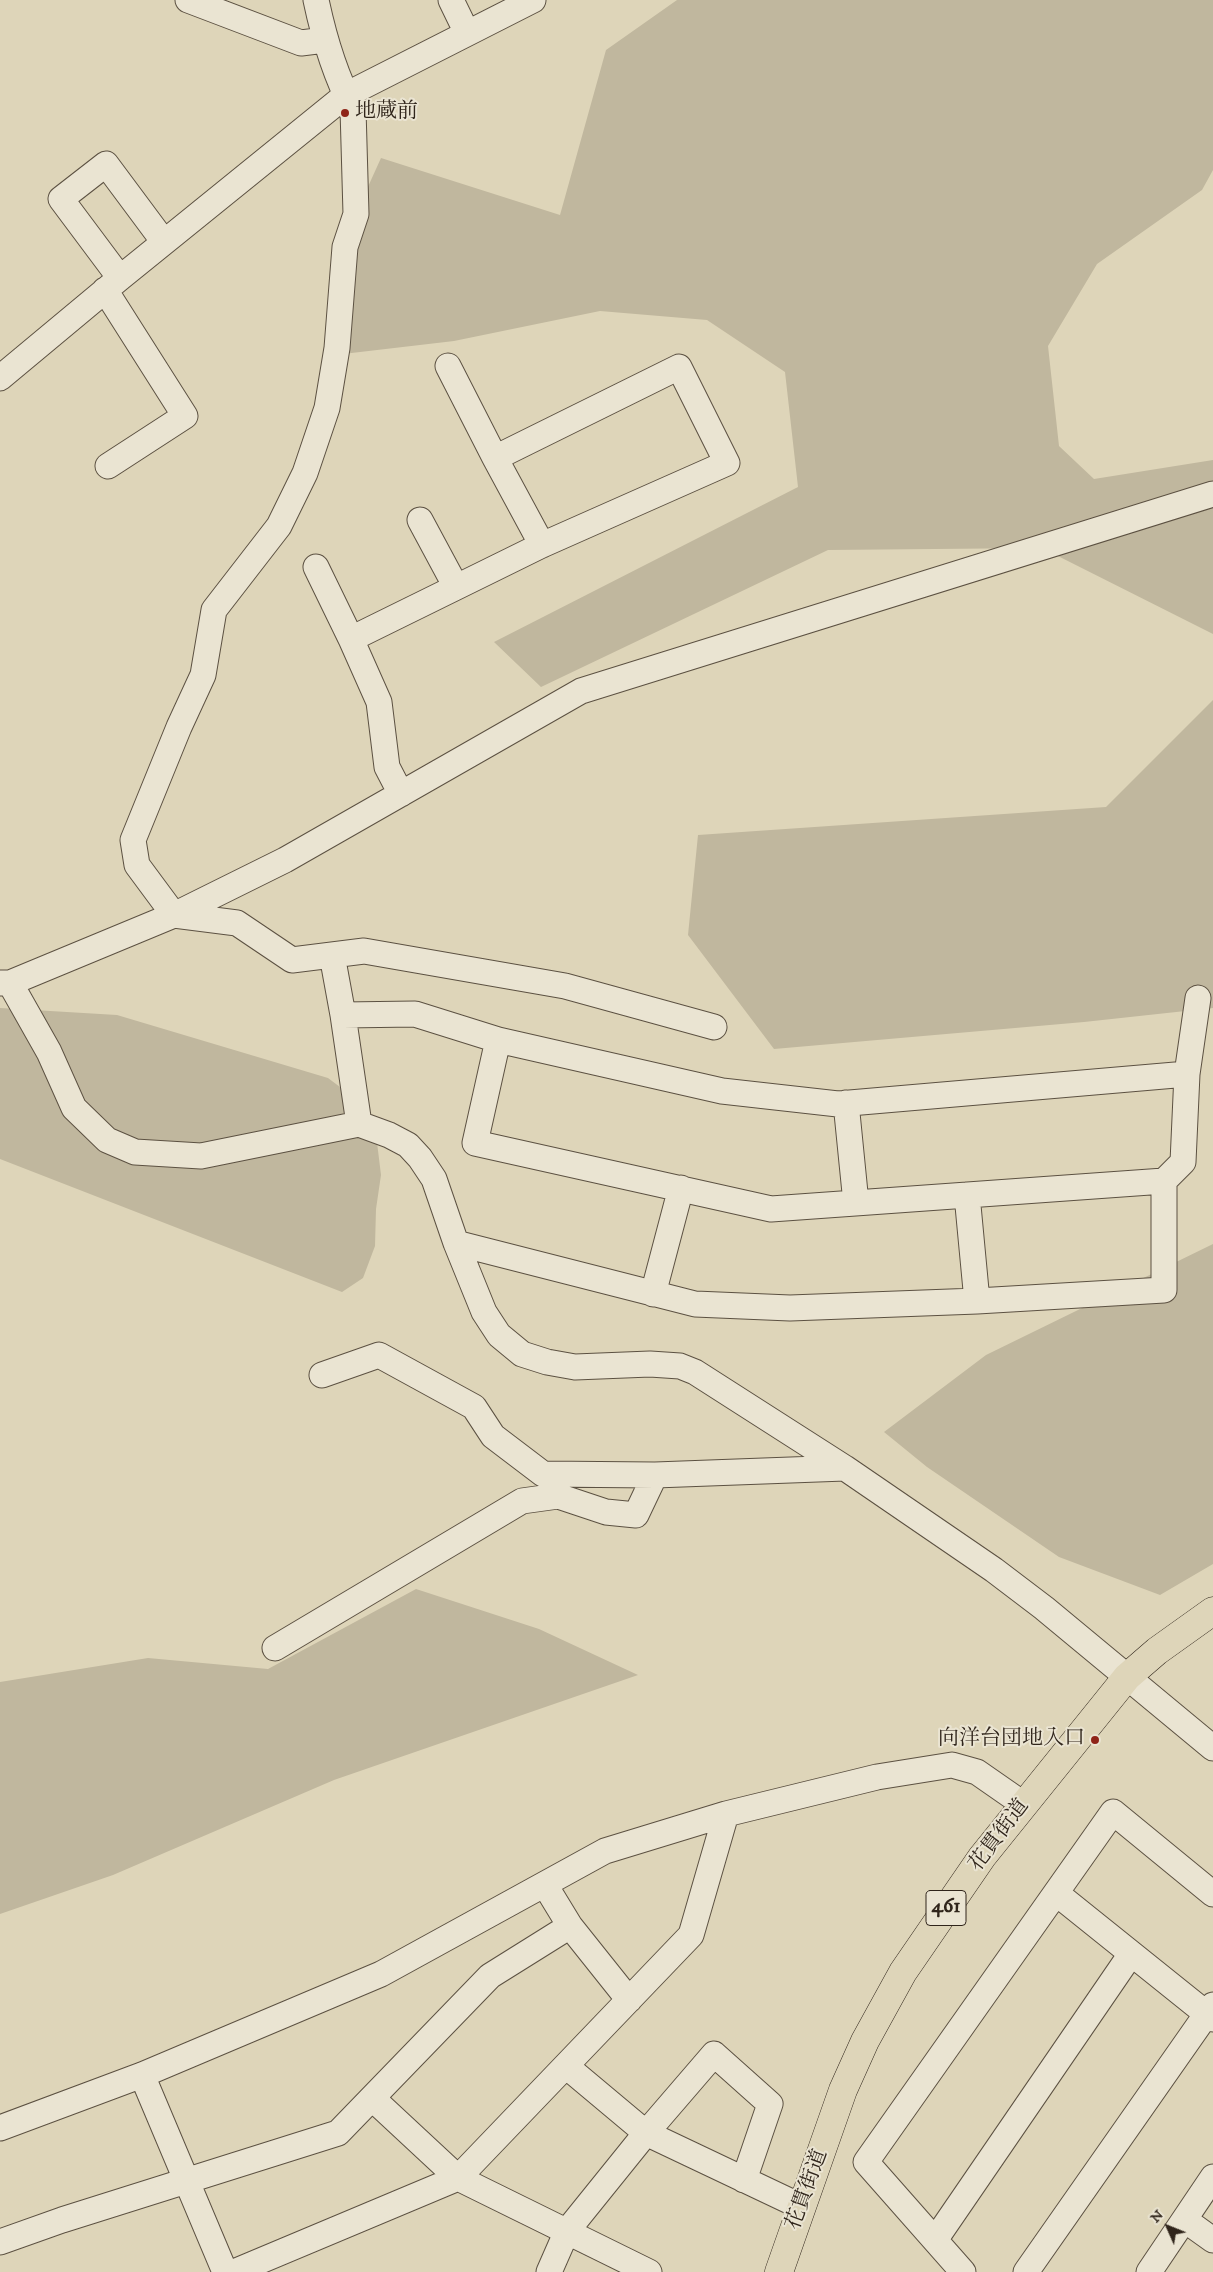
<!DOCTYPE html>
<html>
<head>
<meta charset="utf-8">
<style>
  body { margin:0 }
  #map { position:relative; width:1213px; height:2272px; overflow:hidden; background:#ded5b9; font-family:"IM FELL DW Pica",serif }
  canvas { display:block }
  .north { position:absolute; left:1143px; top:2202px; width:50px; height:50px; -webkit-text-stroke:4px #eae4d2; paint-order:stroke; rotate:314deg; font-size:14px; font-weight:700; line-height:20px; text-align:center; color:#30251b }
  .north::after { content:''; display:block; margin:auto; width:18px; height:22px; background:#30251b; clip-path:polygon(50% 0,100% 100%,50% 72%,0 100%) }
</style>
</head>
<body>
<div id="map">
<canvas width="1213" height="2272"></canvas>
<div class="north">N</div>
</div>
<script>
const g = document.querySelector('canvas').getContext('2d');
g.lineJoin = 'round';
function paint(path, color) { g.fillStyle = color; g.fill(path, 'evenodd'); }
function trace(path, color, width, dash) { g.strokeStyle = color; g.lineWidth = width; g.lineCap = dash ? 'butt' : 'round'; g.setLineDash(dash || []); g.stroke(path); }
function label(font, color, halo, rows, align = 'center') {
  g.font = font + ' "IM FELL DW Pica","Noto Serif JP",serif'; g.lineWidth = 4; g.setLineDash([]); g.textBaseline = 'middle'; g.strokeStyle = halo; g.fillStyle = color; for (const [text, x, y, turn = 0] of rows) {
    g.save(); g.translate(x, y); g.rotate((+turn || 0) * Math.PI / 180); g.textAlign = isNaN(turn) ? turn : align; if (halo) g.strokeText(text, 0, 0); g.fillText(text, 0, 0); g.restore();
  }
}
paint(new Path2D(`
  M677,0H1213V170L1202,190L1097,264L1048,346L1059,446L1094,479L1213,460V634L1042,548L828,550L541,687L494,642L798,487L785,372L707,320L600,311L454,341L343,354L347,233L381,158L560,215L606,50Z
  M1213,700V1008L1084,1022L774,1049L688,935L698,835L1106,807Z
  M0,1008L117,1015L328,1078L364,1105L374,1118L381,1175L376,1209L375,1246L363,1278L342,1292L0,1159Z
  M1213,1244V1564L1160,1595L1059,1557L927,1467L884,1432L986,1355Z
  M416,1589L539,1629L638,1675L334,1780L113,1875L0,1914V1682L148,1658L268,1669Z`), '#c0b79e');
const minor = new Path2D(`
  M188,0L301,43L325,40
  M316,0C324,38 335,75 353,109L356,214L345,247L337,348L327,408L305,473L279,526L214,610L203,675L179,727L133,840L137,865L174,915L237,923L292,960L364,951L565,986L714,1027
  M451,0L467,33
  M120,278L61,199L106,164L164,242
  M105,290L185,416L108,466
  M448,366L495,458L542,545
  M0,378L120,278L346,95L533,0
  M420,520L456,587
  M316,567L351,639
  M401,794L387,767L379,702L351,639L542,545L727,463L679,367L495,458
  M332,955L343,1015
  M0,983H10L174,915L285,860L581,691L1213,494
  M10,983L49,1052L74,1108L107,1140L135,1152L201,1156L359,1124L389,1135L408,1145L420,1158L434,1179L456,1243L484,1312L499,1335L522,1354L547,1362L575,1367L650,1364L680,1366L695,1372L845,1468L994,1570L1044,1608L1213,1748
  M498,1040L475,1143L771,1209L1164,1181
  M1187,1074L1198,998
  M846,1103L856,1203
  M359,1124L343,1015L415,1014L498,1040L722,1091L838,1104L1187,1074L1183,1162L1164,1181V1290L977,1301L790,1308L695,1304L456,1243
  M967,1195L977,1301
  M653,1294L681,1188
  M322,1375L379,1355L474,1407L493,1436L543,1474L655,1475L845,1468
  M275,1648L522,1501L558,1496L606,1512L636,1515L655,1475
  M1056,1893L1213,2019
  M570,1926L629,2000
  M566,2066L646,2133L802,2207
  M142,2075L225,2272
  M372,2098L458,2178L649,2272
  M0,2128L142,2075L381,1974L605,1851L726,1814L877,1777L952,1765L977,1772L1023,1804
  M1185,2220L1213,2240
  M935,2240L1131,1954
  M0,2242L62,2220L338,2133L490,1976L570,1926L545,1885
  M234,2272L458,2178L691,1935L726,1814
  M549,2272L567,2231L646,2133L714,2054L770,2104L744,2180
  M963,2272L866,2162L1113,1812L1213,1894
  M1026,2272L1213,2005
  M1149,2272L1213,2177`);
const highway = new Path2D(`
  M779,2272L843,2090L865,2041L903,1972L982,1857L1127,1677L1157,1651L1213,1611`);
trace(minor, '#5c5142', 27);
trace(highway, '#30251b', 29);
trace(minor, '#eae4d2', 25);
trace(highway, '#ded5b9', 28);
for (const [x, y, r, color] of [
  [345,113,5,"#8f2418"],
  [1095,1740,5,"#8f2418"]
]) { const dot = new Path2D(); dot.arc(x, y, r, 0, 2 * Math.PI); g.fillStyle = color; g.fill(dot); trace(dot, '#eae4d2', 2); }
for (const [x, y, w] of [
  [946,1908,40]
]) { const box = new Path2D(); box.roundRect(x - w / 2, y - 17.5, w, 35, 4); g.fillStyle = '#eae4d2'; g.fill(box); trace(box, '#30251b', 1); }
label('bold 20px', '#30251b', null, [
  ["461",946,1908]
]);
label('21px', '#30251b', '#eae4d2', [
  ["地蔵前",355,113],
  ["向洋台団地入口",1085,1740,"right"]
], 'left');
label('21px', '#30251b', '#eae4d2', [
  ["花貫街道",1000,1836,-53],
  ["花貫街道",808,2190,-70]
]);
</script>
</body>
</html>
